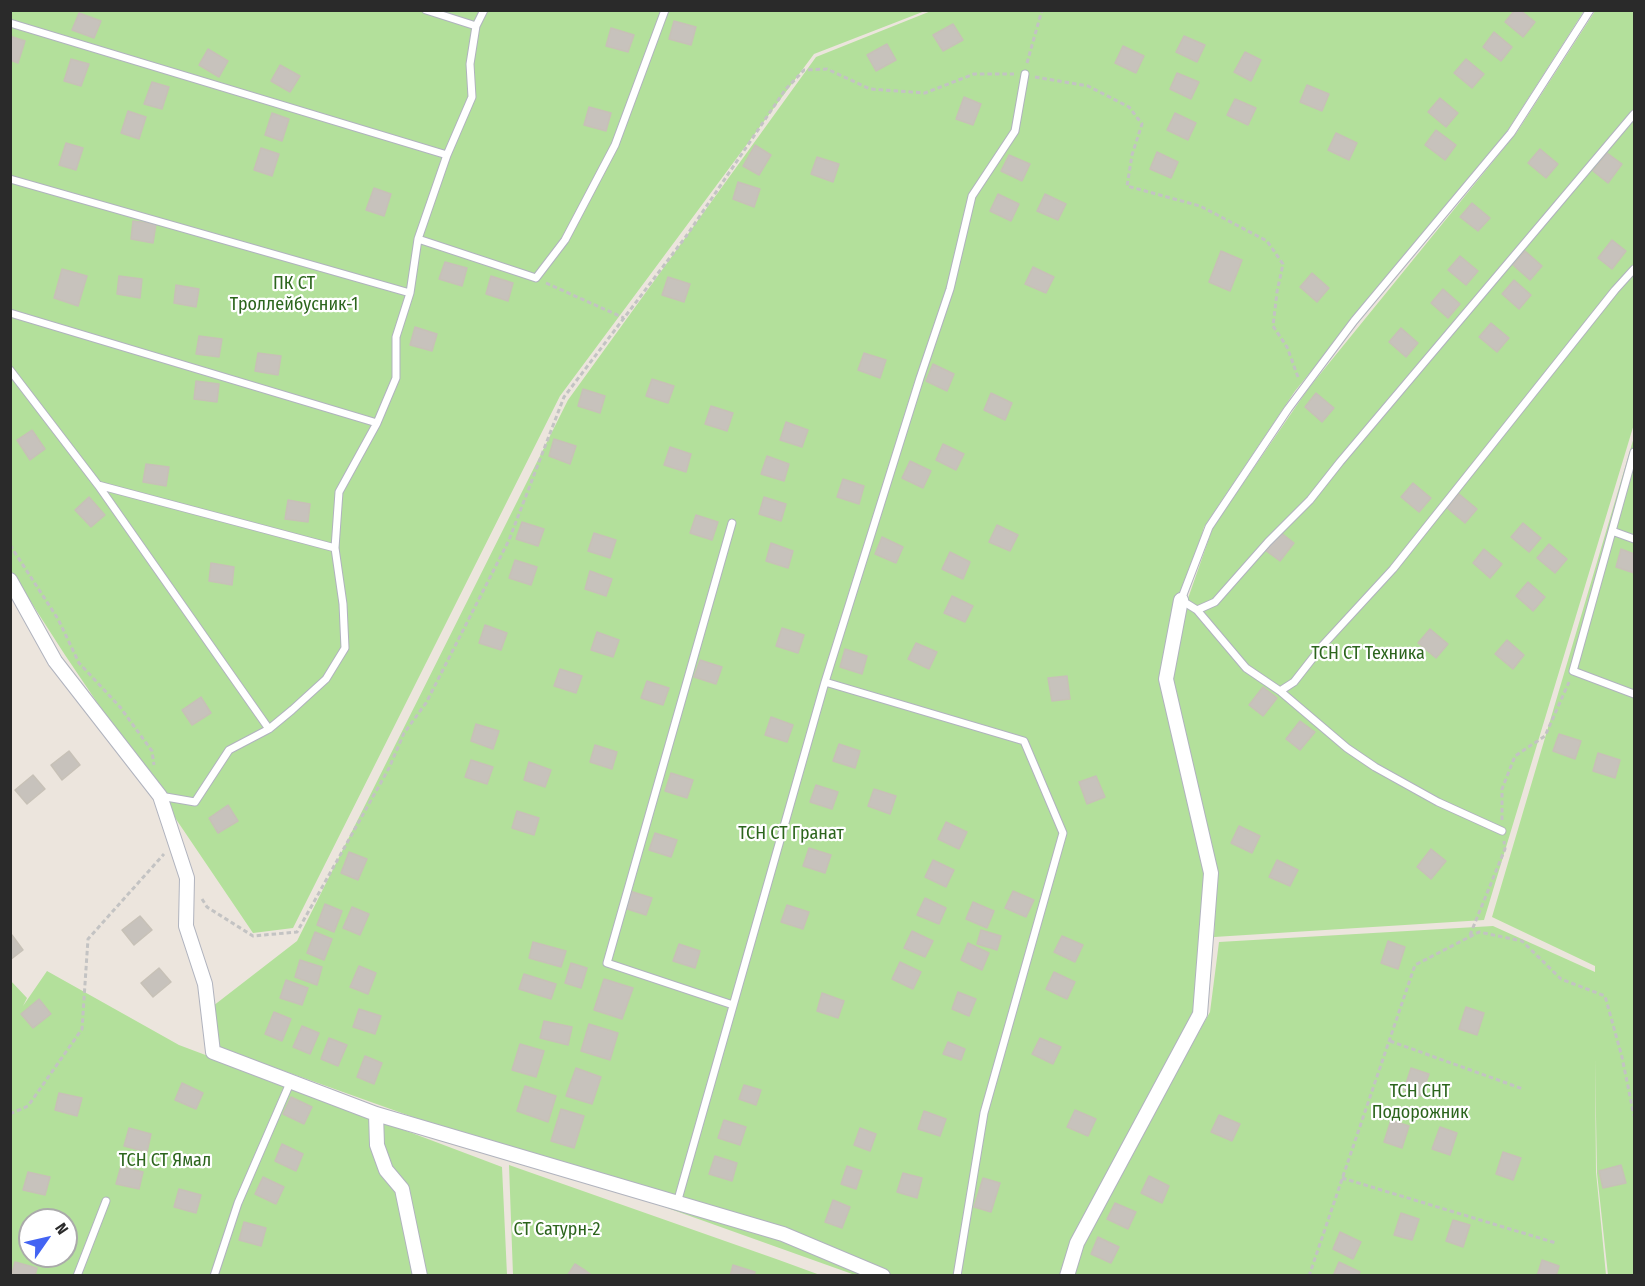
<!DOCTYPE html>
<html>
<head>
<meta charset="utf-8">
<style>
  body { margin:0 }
  #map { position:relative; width:1645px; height:1286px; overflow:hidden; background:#ece5dd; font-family:"Fira Sans Condensed",sans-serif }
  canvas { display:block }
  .frame { position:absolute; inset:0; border:12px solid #2a2a2a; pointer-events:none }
  .north { position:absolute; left:18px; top:1208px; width:60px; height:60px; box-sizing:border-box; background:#fff; border:2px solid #aaa; border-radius:50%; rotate:56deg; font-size:16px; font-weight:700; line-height:24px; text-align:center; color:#2a2a2a }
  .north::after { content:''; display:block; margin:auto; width:21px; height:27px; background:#4364f3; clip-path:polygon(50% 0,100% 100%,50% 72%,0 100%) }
</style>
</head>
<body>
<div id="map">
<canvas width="1645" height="1286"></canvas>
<div class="frame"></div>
<div class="north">N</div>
</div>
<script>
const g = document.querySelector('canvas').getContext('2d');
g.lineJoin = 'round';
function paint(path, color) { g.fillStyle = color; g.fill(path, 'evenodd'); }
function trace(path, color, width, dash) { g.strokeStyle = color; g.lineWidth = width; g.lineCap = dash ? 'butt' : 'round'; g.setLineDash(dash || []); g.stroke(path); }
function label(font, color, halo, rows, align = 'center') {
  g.font = font + ' "Fira Sans Condensed",sans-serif'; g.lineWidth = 4.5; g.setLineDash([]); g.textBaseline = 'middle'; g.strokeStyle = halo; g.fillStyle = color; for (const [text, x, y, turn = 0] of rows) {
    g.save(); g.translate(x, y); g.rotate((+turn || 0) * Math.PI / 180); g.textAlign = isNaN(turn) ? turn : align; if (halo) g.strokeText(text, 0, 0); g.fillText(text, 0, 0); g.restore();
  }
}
paint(new Path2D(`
  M11,11H925L814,54L560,396L293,928L253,933L65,655L11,571Z
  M931,11H1584L1506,133L1295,391L1204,527L1160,677L1206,875L1196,1013L1062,1275H855L217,1047L213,1006L297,941L568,400L816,57Z
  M1595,11H1634V424L1484,920L1214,937L1217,877L1172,682L1185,607L1213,527L1308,389L1517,132Z
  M1634,437V1275H1608L1597,1173L1595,1059L1596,1172L1606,1275L1072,1276L1080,1244L1210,1012L1219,942L1493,926L1595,972V966L1492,917Z
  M47,971L179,1045L502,1167L507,1275H11L10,980L27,998L23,1006ZM30,1220H66V1256H30Z
  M509,1165L779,1260L820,1275H513Z`), '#b3e09b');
const building = new Path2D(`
  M1520,10L1535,22L1523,37L1505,22L1515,10Z
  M79,13L101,21L94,38L72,30Z
  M674,21L696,27L691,45L669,39Z
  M953,24L963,40L943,51L933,35Z
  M611,28L634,35L628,52L606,46Z
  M1494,32L1512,47L1501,61L1483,47Z
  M10,36L25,41L18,63L10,60Z
  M1184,36L1205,45L1197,62L1176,52Z
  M887,44L896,60L876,71L867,55Z
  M1123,46L1144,56L1136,73L1115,63Z
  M208,49L228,61L219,77L199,65Z
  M1245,52L1261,60L1251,81L1234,72Z
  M71,59L89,64L81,86L64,81Z
  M1466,59L1484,74L1472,88L1454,73Z
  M280,65L300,76L290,92L271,81Z
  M1177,73L1199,82L1191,99L1170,89Z
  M152,82L169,87L162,109L144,104Z
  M1307,85L1329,94L1322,111L1300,102Z
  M964,97L981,104L973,125L956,119Z
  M1440,98L1458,113L1446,127L1428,112Z
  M1235,99L1256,108L1248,125L1227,115Z
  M589,107L611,113L606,131L584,125Z
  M128,111L146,117L139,139L121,133Z
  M272,113L289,119L282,141L265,135Z
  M1175,113L1196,123L1188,140L1167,130Z
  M1436,130L1456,145L1445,160L1425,145Z
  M1336,133L1357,143L1349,160L1328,150Z
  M66,143L83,148L76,170L59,165Z
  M755,145L771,155L759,175L743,166Z
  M261,148L279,154L272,176L254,170Z
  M1540,149L1558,164L1546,178L1528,163Z
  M1157,152L1178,162L1171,178L1150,169Z
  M1607,153L1622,164L1608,183L1593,171Z
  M1009,155L1030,164L1022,181L1001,171Z
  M817,157L839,164L833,182L811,174Z
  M738,182L760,189L754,207L733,199Z
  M374,188L391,194L384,216L366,210Z
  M998,194L1019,204L1011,221L990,211Z
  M1045,194L1066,204L1058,220L1037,211Z
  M1472,203L1490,218L1478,231L1460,217Z
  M133,221L156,224L153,243L131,239Z
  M1612,240L1626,251L1612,269L1598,258Z
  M1221,251L1242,260L1230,291L1209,282Z
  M1525,251L1542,266L1530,280L1513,265Z
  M1460,256L1478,271L1466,285L1448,270Z
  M445,262L467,268L462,286L439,279Z
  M1033,267L1054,277L1046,293L1025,284Z
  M62,269L87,276L78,306L54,298Z
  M1312,273L1329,288L1317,302L1300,287Z
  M119,276L142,279L140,298L117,294Z
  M491,276L513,283L508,301L486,294Z
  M668,277L690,284L684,302L662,295Z
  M1514,280L1531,295L1519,309L1502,294Z
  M176,285L199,289L196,307L174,303Z
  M1443,289L1460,304L1448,318L1431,303Z
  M1491,323L1509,338L1497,352L1479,337Z
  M415,327L437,334L432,351L410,345Z
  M1401,328L1418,343L1406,357L1389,342Z
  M199,336L222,339L219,357L196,354Z
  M258,353L281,356L278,375L255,371Z
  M864,353L886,360L880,378L858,370Z
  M933,364L954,374L947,391L926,381Z
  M652,379L674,386L668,403L646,396Z
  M196,381L219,384L217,402L194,399Z
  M583,389L605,396L600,413L578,406Z
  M991,393L1012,403L1005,420L984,410Z
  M1316,393L1334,408L1322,422L1305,407Z
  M711,406L733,413L727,431L705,424Z
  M786,422L808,430L802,447L780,440Z
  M32,430L45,449L30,460L17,440Z
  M554,439L576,446L570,464L549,456Z
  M943,444L964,454L956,470L936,460Z
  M670,447L691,454L686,472L664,465Z
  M767,456L789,464L784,481L761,474Z
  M910,461L931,471L923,488L902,478Z
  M146,464L169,467L166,486L143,482Z
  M843,479L864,486L859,504L837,497Z
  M1413,483L1431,498L1419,512L1401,497Z
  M1459,494L1477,509L1465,523L1447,508Z
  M89,497L105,515L91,527L75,510Z
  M764,497L786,504L781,521L759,514Z
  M288,500L310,504L308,522L285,519Z
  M696,515L718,522L712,540L690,533Z
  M522,522L544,529L538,546L516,539Z
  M1523,523L1541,538L1529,552L1511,537Z
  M997,525L1018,535L1010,551L989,542Z
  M1280,532L1294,543L1280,561L1265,550Z
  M594,533L616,540L610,558L588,551Z
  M882,537L903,547L896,563L875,554Z
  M771,543L793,551L788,568L766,561Z
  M1549,544L1567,559L1555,573L1537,558Z
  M1484,549L1502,564L1490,578L1473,563Z
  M1621,549L1634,554V573L1616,567Z
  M950,552L970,562L963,579L942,569Z
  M515,560L537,567L531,585L509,578Z
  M211,563L234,567L232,585L209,581Z
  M590,571L612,579L606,596L585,589Z
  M1528,582L1545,597L1533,611L1516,596Z
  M952,596L973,606L965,622L944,613Z
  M485,625L507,633L501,650L479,643Z
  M782,628L804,635L798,653L776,646Z
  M1430,629L1448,644L1436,658L1418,643Z
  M597,632L619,640L613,657L591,650Z
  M1507,640L1524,655L1513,669L1495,654Z
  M916,643L937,652L929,669L908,659Z
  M845,649L867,656L862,674L840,667Z
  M700,660L722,667L716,684L694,677Z
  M560,669L582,676L576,693L554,686Z
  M1067,676L1070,699L1052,701L1048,678Z
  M647,681L669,688L663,705L641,698Z
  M1263,687L1277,698L1263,716L1249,705Z
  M201,697L211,713L192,725L182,710Z
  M771,717L793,725L787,742L765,735Z
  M1300,721L1315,732L1300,750L1286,739Z
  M476,724L499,731L493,749L471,741Z
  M1559,734L1581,741L1575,759L1553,751Z
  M839,744L860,751L855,768L833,761Z
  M595,745L617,752L612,769L590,762Z
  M69,751L80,765L62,780L51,765Z
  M1598,753L1620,760L1615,778L1593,771Z
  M471,760L493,767L487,784L465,777Z
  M529,762L551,770L545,787L524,780Z
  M671,773L693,780L687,798L665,791Z
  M33,775L45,789L27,804L15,790Z
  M1096,776L1105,797L1087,804L1079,782Z
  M816,785L838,792L832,809L810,802Z
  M874,789L896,796L890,814L868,806Z
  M228,805L238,821L218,833L209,818Z
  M517,811L539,818L534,835L512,828Z
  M946,822L967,832L959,849L938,839Z
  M1239,826L1260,836L1252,853L1231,843Z
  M655,833L677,840L671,857L649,850Z
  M809,848L831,855L825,873L803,866Z
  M1431,849L1446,861L1431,879L1417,867Z
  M349,852L367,859L358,880L341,873Z
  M933,860L954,870L946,887L925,877Z
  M1277,860L1298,870L1290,886L1269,877Z
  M630,891L652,898L646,915L624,908Z
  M1013,891L1034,900L1026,917L1005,908Z
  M925,898L946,908L939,924L917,915Z
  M973,902L994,911L987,928L966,919Z
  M325,904L342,911L334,932L317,925Z
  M787,905L809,912L803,929L781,922Z
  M352,907L369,914L360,935L343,928Z
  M140,916L152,930L134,945L122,930Z
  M981,930L1001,936L997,950L977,944Z
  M912,931L933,941L925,957L904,948Z
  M315,932L332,939L324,960L307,953Z
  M12,935L23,950L10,960V936Z
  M1062,936L1083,945L1075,962L1054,952Z
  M1388,941L1405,947L1398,969L1381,963Z
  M533,942L566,951L561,967L529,958Z
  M968,943L989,953L982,970L961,960Z
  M679,944L700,951L695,968L673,961Z
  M300,960L322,967L317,985L295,977Z
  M900,962L921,972L913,989L892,979Z
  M571,963L587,968L581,988L565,983Z
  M359,966L376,973L368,994L350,987Z
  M159,968L171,982L153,997L141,983Z
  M1054,972L1075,982L1067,999L1046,989Z
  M524,974L556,984L551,999L519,989Z
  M604,979L633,988L622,1019L594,1010Z
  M286,980L308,988L302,1005L280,998Z
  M958,992L976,999L969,1016L952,1009Z
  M822,993L844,1001L838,1018L817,1011Z
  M39,999L51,1014L33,1028L21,1014Z
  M1466,1007L1484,1013L1477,1035L1459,1029Z
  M359,1009L381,1016L375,1034L353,1027Z
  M274,1012L291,1019L282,1041L265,1034Z
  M544,1021L572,1027L568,1045L540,1038Z
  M589,1024L618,1033L610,1060L581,1051Z
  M302,1026L319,1033L310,1054L293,1047Z
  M329,1038L347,1045L338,1066L321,1059Z
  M1040,1038L1061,1047L1053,1064L1032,1054Z
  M948,1042L965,1049L961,1060L943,1054Z
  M520,1044L544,1051L536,1077L512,1070Z
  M365,1056L382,1063L374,1084L357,1077Z
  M576,1068L601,1077L592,1104L566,1096Z
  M1411,1068L1429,1074L1421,1096L1404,1090Z
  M182,1083L203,1093L196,1109L175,1100Z
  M744,1085L761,1090L756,1105L739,1099Z
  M525,1086L556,1096L548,1122L517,1111Z
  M59,1093L82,1098L77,1116L55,1110Z
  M291,1097L312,1107L304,1124L283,1114Z
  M561,1109L584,1116L574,1148L551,1141Z
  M1075,1110L1096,1119L1088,1136L1067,1127Z
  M924,1111L946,1119L940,1136L918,1129Z
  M1219,1115L1240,1124L1232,1141L1211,1132Z
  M724,1120L746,1127L740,1145L718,1138Z
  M1391,1120L1409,1126L1402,1148L1384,1142Z
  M1440,1127L1457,1133L1450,1155L1432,1149Z
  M129,1128L151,1134L147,1152L124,1146Z
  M860,1128L876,1134L870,1151L854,1145Z
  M282,1144L303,1154L296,1171L275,1161Z
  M1503,1152L1521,1158L1513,1180L1496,1174Z
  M715,1156L737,1163L732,1181L709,1174Z
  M1621,1165L1626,1183L1603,1188L1599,1171Z
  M121,1166L143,1172L139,1189L116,1184Z
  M847,1166L862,1171L856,1189L841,1184Z
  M28,1172L50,1177L45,1195L23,1190Z
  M903,1173L922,1178L917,1198L897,1192Z
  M1149,1176L1169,1186L1162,1203L1141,1193Z
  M263,1177L284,1187L276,1204L255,1194Z
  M983,1178L1000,1183L991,1212L974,1207Z
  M179,1189L201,1195L196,1213L174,1207Z
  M833,1200L850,1207L842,1228L825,1222Z
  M1115,1203L1136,1212L1128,1229L1107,1219Z
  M1401,1213L1419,1219L1412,1240L1394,1235Z
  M1453,1220L1470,1225L1463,1247L1446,1241Z
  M244,1222L266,1228L261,1246L239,1240Z
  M1340,1232L1361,1242L1353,1259L1333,1249Z
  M1098,1237L1119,1247L1111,1263L1091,1254Z
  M1542,1260L1559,1266L1556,1276H1537Z
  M15,1262L37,1268L35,1276H11Z
  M1339,1262L1360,1272L1358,1276H1333Z
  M575,1264L586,1271L593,1276H567Z
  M733,1265L755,1272L754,1276H730Z`);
paint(building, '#c7c2bc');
trace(building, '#c7c1b7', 1.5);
const lane = new Path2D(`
  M426,10L476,26
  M10,23L447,155
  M10,179L410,293
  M418,239L536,278L565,240L615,145L665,10
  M10,313L377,423
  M10,370L98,485L269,729
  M1634,452L1612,531L1634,539
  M98,485L335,548
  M732,523L607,963L733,1005
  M1612,531L1573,671L1634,694
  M1197,610L1215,602L1268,542L1310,500L1340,462L1634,114
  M825,682L1024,741L1063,833L984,1113L957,1276
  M1280,691L1294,682L1323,645L1393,569L1615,290L1634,269
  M160,796L195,802L229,750L269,729L292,710L326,679L345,648L343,604L335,548L339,492L377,423L396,378V337L410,293L418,239L447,155L472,97L470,64L476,26L484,10
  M1502,831L1438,802L1375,767L1347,748L1280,691L1246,668L1197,610L1181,600L1209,527L1288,409L1354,321L1511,133L1590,10
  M677,1203L825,682L920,378L950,289L972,196L1015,131L1025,74
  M77,1276L106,1201
  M214,1276L238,1203L290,1083`);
const street = new Path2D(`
  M10,580L55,661L160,796L187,878L186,926L205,984L213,1052L376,1114L783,1234L883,1276
  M376,1114L377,1145L386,1170L402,1189L420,1276
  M1067,1276L1077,1243L1200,1014L1211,873L1166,679L1181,600`);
trace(lane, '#b0b3be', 9);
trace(street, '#b0b3be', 16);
trace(new Path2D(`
  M1027,63L1042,10
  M1035,77L1088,86L1129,107L1142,124L1132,155L1127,186L1200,206L1267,241L1283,264L1277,292L1273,326L1287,347L1298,377
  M546,283L624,318
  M10,545L58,619L79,663L120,707L152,751L154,765
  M1502,820V789L1515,756L1545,736L1569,682
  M202,899L207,907L253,936L297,932L389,768L404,733L426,703L509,540L564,397L687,235L785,90L804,70L827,69L870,89L925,93L974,74H1014
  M1470,935L1505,849L1504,841
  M1390,1041L1523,1089
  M10,1114L28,1106L82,1029L88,939L164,854
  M1342,1178L1556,1243
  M1309,1276L1415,965L1479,932L1522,941L1561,979L1605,996L1622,1057L1634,1116`), '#c3c3c3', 3, [4.5, 3]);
trace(lane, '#fff', 7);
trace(street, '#fff', 14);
label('18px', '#2c651d', '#fff', [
  ["ПК СТ",294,284],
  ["Троллейбусник-1",294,305],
  ["ТСН СТ Техника",1368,654],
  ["ТСН СТ Гранат",791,834],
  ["ТСН СНТ",1420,1092],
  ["Подорожник",1420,1113],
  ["ТСН СТ Ямал",165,1161],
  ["СТ Сатурн-2",557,1230]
]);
</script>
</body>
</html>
